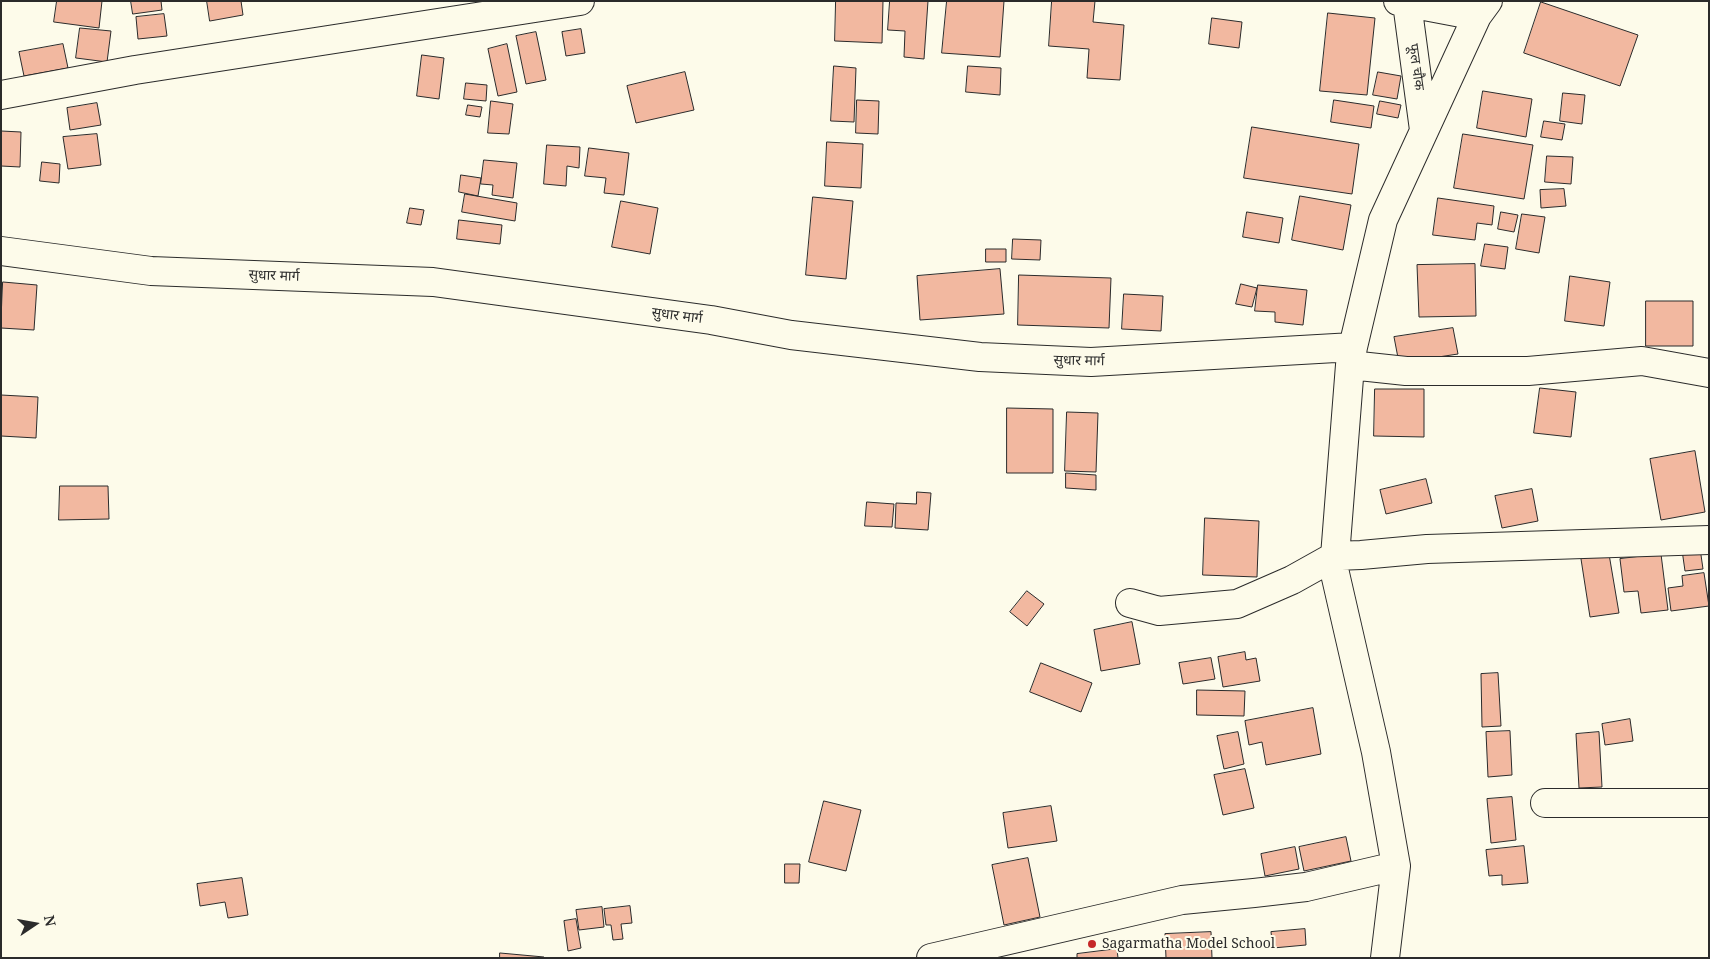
<!DOCTYPE html>
<html>
<head>
<meta charset="utf-8">
<style>
  body { margin:0 }
  #map { position:relative; width:1710px; height:959px; overflow:hidden; background:#fdfbea; font-family:"Noto Serif",serif }
  canvas { display:block }
  .frame { position:absolute; inset:0; border:2px solid #2b2b2b; pointer-events:none }
  .north { position:absolute; left:10px; top:899px; width:50px; height:50px; -webkit-text-stroke:4px #fdfbea; paint-order:stroke; rotate:78deg; font-size:14px; font-weight:700; line-height:20px; text-align:center; color:#2b2b2b }
  .north::after { content:''; display:block; margin:auto; width:18px; height:22px; background:#2b2b2b; clip-path:polygon(50% 0,100% 100%,50% 72%,0 100%) }
</style>
</head>
<body>
<div id="map">
<canvas width="1710" height="959"></canvas>
<div class="frame"></div>
<div class="north">N</div>
</div>
<script>
const g = document.querySelector('canvas').getContext('2d');
g.lineJoin = 'round';
function paint(path, color) { g.fillStyle = color; g.fill(path, 'evenodd'); }
function trace(path, color, width, dash) { g.strokeStyle = color; g.lineWidth = width; g.lineCap = dash ? 'butt' : 'round'; g.setLineDash(dash || []); g.stroke(path); }
function label(font, color, halo, rows, align = 'center') {
  g.font = font + ' "Noto Serif","Noto Sans Devanagari",serif'; g.lineWidth = 4; g.setLineDash([]); g.textBaseline = 'middle'; g.strokeStyle = halo; g.fillStyle = color; for (const [text, x, y, turn = 0] of rows) {
    g.save(); g.translate(x, y); g.rotate((+turn || 0) * Math.PI / 180); g.textAlign = isNaN(turn) ? turn : align; if (halo) g.strokeText(text, 0, 0); g.fillText(text, 0, 0); g.restore();
  }
}
const building = new Path2D(`
  M57,1H102L99,28L54,22Z
  M131,1H161L162,10L133,14Z
  M207,1H241L243,15L210,21Z
  M836,1H883L882,43L835,41Z
  M890,1H928L924,59L904,57L905,31L888,30Z
  M947,1H1004L1000,57L942,53Z
  M1052,1H1095L1093,22L1124,25L1120,80L1087,78L1089,49L1049,46Z
  M1541,2L1638,35L1620,86L1524,53Z
  M1328,13L1375,18L1367,95L1320,91Z
  M164,14L167,36L138,39L136,17Z
  M1212,18L1242,22L1239,48L1209,44Z
  M80,28L111,31L107,62L76,58Z
  M581,29L585,53L566,56L562,32Z
  M536,32L546,80L526,84L516,36Z
  M63,44L68,68L24,76L19,52Z
  M507,44L517,92L498,96L488,49Z
  M422,55L444,58L439,99L417,96Z
  M834,66L856,68L854,122L831,121Z
  M968,66L1001,68L1000,95L966,92Z
  M685,72L694,110L636,123L627,86Z
  M1378,72L1401,76L1397,99L1373,95Z
  M466,83L487,85L486,101L464,99Z
  M1483,91L1532,99L1526,137L1477,128Z
  M1563,93L1585,95L1582,124L1560,121Z
  M857,100L879,101L878,134L856,133Z
  M1334,100L1374,106L1371,128L1331,122Z
  M491,101L513,104L509,134L488,133Z
  M1380,101L1401,105L1398,118L1377,114Z
  M97,103L101,125L70,130L67,108Z
  M468,105L482,107L480,117L466,115Z
  M1544,121L1565,124L1562,140L1541,137Z
  M1252,127L1359,144L1352,194L1244,178Z
  M1,131L21,132L20,167L1,166Z
  M97,134L101,165L68,169L63,137Z
  M1463,134L1533,145L1524,199L1454,188Z
  M827,142L863,144L861,188L825,186Z
  M547,145L580,147L579,168L567,166L566,186L544,184Z
  M589,148L629,153L624,195L604,193L606,178L585,176Z
  M1547,156L1573,157L1571,184L1545,182Z
  M484,160L517,163L513,198L492,195L493,185L481,184Z
  M42,162L60,164L59,183L40,181Z
  M461,175L481,178L478,196L459,192Z
  M1564,189L1566,206L1541,208L1540,190Z
  M465,194L517,203L515,221L462,212Z
  M1300,196L1351,205L1343,250L1292,240Z
  M813,197L853,201L846,279L806,275Z
  M1438,198L1494,206L1492,225L1477,223L1475,240L1433,235Z
  M621,201L658,208L650,254L612,247Z
  M410,208L424,210L421,225L407,223Z
  M1247,212L1283,218L1279,243L1243,237Z
  M1501,212L1518,215L1514,232L1498,229Z
  M1522,214L1545,217L1539,253L1516,249Z
  M459,220L502,225L500,244L457,239Z
  M1013,239L1041,240L1040,260L1012,259Z
  M1485,244L1508,247L1505,269L1481,266Z
  M986,249H1006V262H986Z
  M1475,264L1476,316L1419,317L1417,265Z
  M1000,269L1004,314L920,320L917,276Z
  M1019,275L1111,278L1109,328L1018,325Z
  M1570,276L1610,282L1604,326L1565,321Z
  M3,282L37,285L34,330L1,328Z
  M1241,284L1257,288L1252,307L1236,304Z
  M1258,285L1307,290L1303,325L1275,322V312L1255,311Z
  M1124,294L1163,296L1161,331L1122,329Z
  M1646,301H1693V346H1646Z
  M1453,328L1458,354L1399,363L1394,337Z
  M1540,388L1576,392L1571,437L1534,433Z
  M1375,389H1424V437L1374,436Z
  M1,395L38,397L36,438L1,436Z
  M1007,408L1053,409V473H1007Z
  M1067,412L1098,413L1096,472L1065,471Z
  M1695,451L1705,512L1661,520L1650,459Z
  M1066,473L1096,475V490L1066,488Z
  M1426,479L1432,503L1386,514L1380,490Z
  M60,486H108L109,519L59,520Z
  M1532,489L1538,521L1502,528L1495,496Z
  M917,492L931,493L928,530L895,528L896,503L916,504Z
  M867,502L894,504L892,527L865,526Z
  M1205,518L1259,521L1257,577L1203,575Z
  M1700,548L1703,569L1685,571L1682,550Z
  M1609,554L1619,613L1590,617L1581,559Z
  M1661,554L1668,610L1641,613L1638,591L1624,592L1620,559Z
  M1704,573L1709,606L1671,611L1668,588L1683,586L1682,576Z
  M1027,591L1044,604L1027,626L1010,612Z
  M1132,622L1140,664L1101,671L1094,630Z
  M1245,652L1246,660L1256,658L1260,681L1223,687L1218,657Z
  M1211,658L1215,679L1183,684L1179,663Z
  M1041,663L1092,683L1081,712L1030,692Z
  M1498,673L1501,726L1482,727L1481,674Z
  M1197,690L1245,691L1244,716L1197,715Z
  M1313,708L1321,754L1266,765L1262,742L1249,745L1245,721Z
  M1630,719L1633,741L1605,745L1602,724Z
  M1510,731L1512,775L1488,777L1486,732Z
  M1238,732L1244,764L1224,769L1217,736Z
  M1599,732L1602,787L1579,788L1576,734Z
  M1245,769L1254,808L1223,815L1214,775Z
  M1512,797L1516,840L1491,843L1487,799Z
  M824,801L861,810L846,871L809,862Z
  M1051,806L1057,841L1008,848L1003,813Z
  M1346,837L1351,861L1304,871L1299,847Z
  M1524,846L1528,883L1502,885V875L1489,876L1486,850Z
  M1295,847L1299,869L1265,876L1261,854Z
  M1028,858L1040,917L1004,925L992,865Z
  M785,864H800L799,883H785Z
  M242,878L248,915L228,918L225,902L200,906L197,884Z
  M630,906L632,923L621,924L623,939L613,940L611,925H606L604,909Z
  M602,907L604,927L579,930L576,910Z
  M576,919L581,948L568,951L564,921Z
  M1305,929L1306,945L1273,948L1271,932Z
  M1211,932L1212,958H1166L1165,934Z
  M1117,949L1118,958H1077V954Z
  M500,953L544,957V958H500Z`);
paint(building, '#f2b8a0');
trace(building, '#2b2b2b', 1);
const minor = new Path2D(`
  M1398,1L1477,16
  M1407,3L1424,130
  M1,95L135,70L580,1
  M1,251L151,271L433,282L711,320L791,335L980,357L1091,362L1353,347
  M1350,365L1406,371H1528L1642,361L1709,373
  M1130,603L1159,611L1237,604L1292,580L1335,556L1361,555L1427,549L1709,540
  M1545,803H1709
  M931,958L1182,900L1254,893L1306,887L1396,866
  M1385,958L1396,866L1376,752L1334,569L1350,365L1353,347L1383,220L1477,16L1488,1`);
trace(minor, '#2b2b2b', 30);
trace(minor, '#fdfbea', 28);
for (const [x, y, r, color] of [
  [1092,944,5,"#c62828"]
]) { const dot = new Path2D(); dot.arc(x, y, r, 0, 2 * Math.PI); g.fillStyle = color; g.fill(dot); trace(dot, '#fdfbea', 2); }
label('14px', '#2b2b2b', '#fdfbea', [
  ["फूल चौक",1416,67,82],
  ["सुधार मार्ग",274,276,2],
  ["सुधार मार्ग",677,316,7],
  ["सुधार मार्ग",1079,361,1]
]);
label('14px', '#2b2b2b', '#fdfbea', [
  ["Sagarmatha Model School",1102,944]
], 'left');
</script>
</body>
</html>
